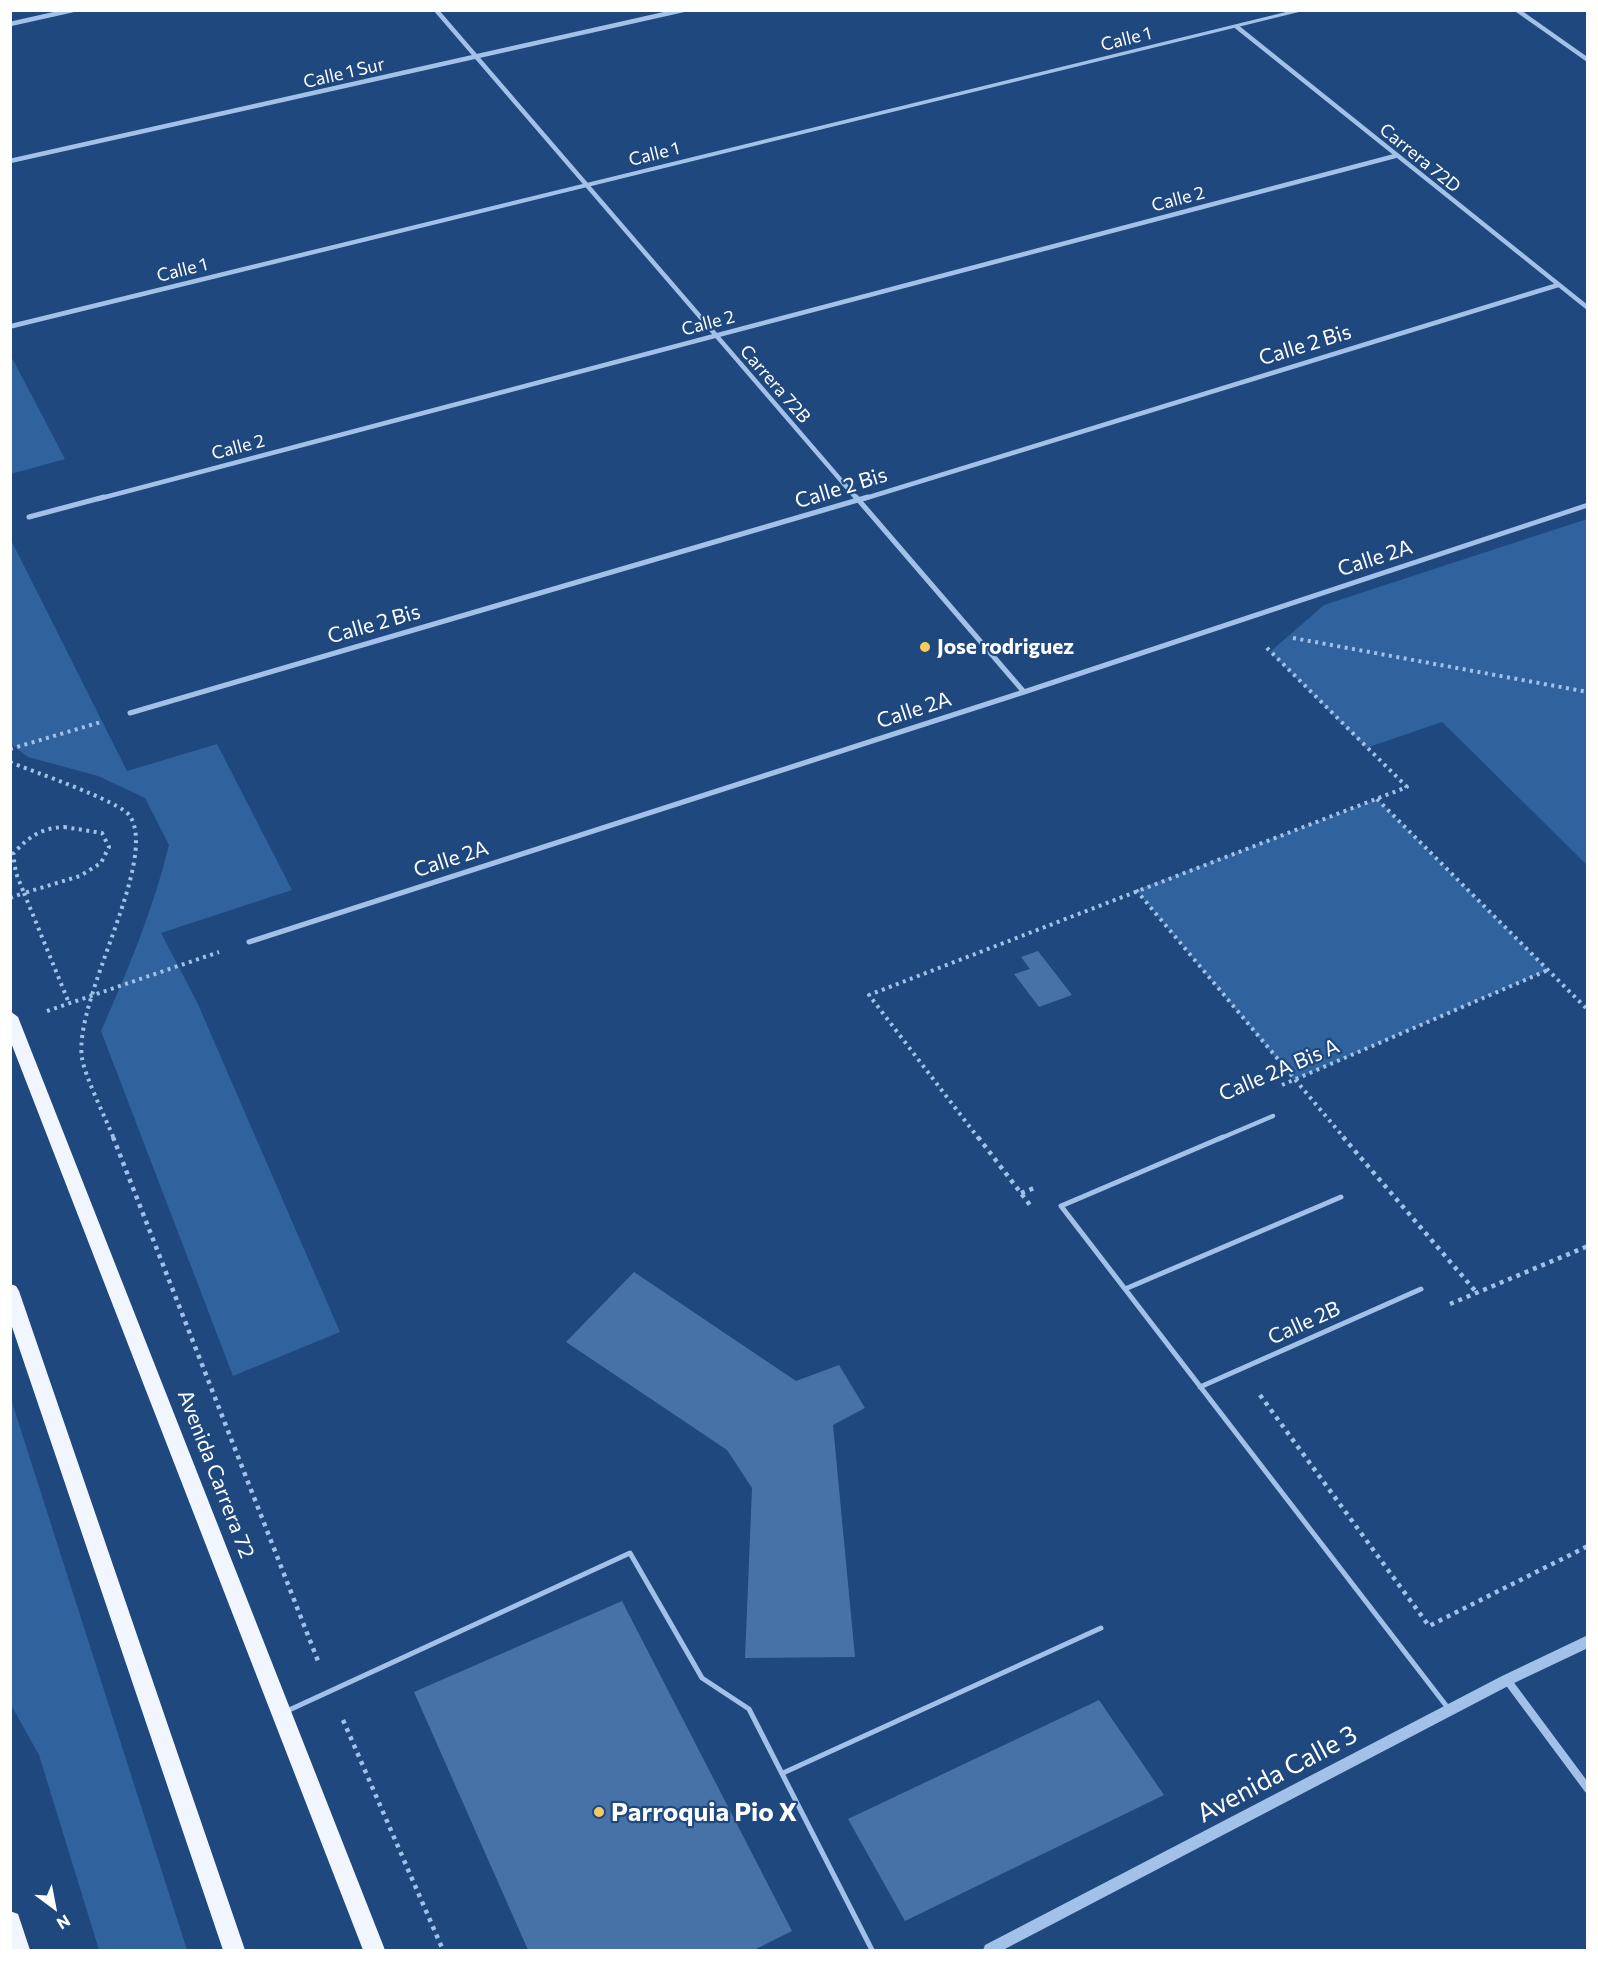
<!DOCTYPE html>
<html>
<head>
<meta charset="utf-8">
<style>
  body { margin:0 }
  #map { position:relative; width:1598px; height:1961px; overflow:hidden; background:#1e487e; font-family:Commissioner,sans-serif }
  canvas { display:block }
  .frame { position:absolute; inset:0; border:12px solid #fff; pointer-events:none }
  .north { position:absolute; left:24px; top:1877px; width:60px; height:60px; -webkit-text-stroke:4px #1e487e; paint-order:stroke; rotate:148deg; font-size:16px; font-weight:700; line-height:24px; text-align:center; color:#fff }
  .north::after { content:''; display:block; margin:auto; width:21px; height:27px; background:#fff; clip-path:polygon(50% 0,100% 100%,50% 72%,0 100%) }
</style>
</head>
<body>
<div id="map">
<canvas width="1598" height="1961"></canvas>
<div class="frame"></div>
<div class="north">N</div>
</div>
<script>
const g = document.querySelector('canvas').getContext('2d');
g.lineJoin = 'round';
function paint(path, color) { g.fillStyle = color; g.fill(path, 'evenodd'); }
function trace(path, color, width, dash) { g.strokeStyle = color; g.lineWidth = width; g.lineCap = dash ? 'butt' : 'round'; g.setLineDash(dash || []); g.stroke(path); }
function label(font, color, halo, rows, align = 'center') {
  g.font = font + ' Commissioner,sans-serif'; g.lineWidth = 4.5; g.setLineDash([]); g.textBaseline = 'middle'; g.strokeStyle = halo; g.fillStyle = color; for (const [text, x, y, turn = 0] of rows) {
    g.save(); g.translate(x, y); g.rotate((+turn || 0) * Math.PI / 180); g.textAlign = isNaN(turn) ? turn : align; if (halo) g.strokeText(text, 0, 0); g.fillText(text, 0, 0); g.restore();
  }
}
paint(new Path2D(`
  M10,354L65,459L11,474H10Z
  M1587,519H1588L1587,865L1442,722L1366,748L1270,652L1324,605Z
  M11,540L127,771L217,744L292,890L161,933L197,1002L340,1332L233,1376L101,1031C128,970 153,910 169,845L145,798L98,776L28,757L11,744Z
  M1377,799L1548,970L1294,1080L1136,890Z
  M11,1399L187,1950H99L39,1755L11,1705Z`), '#30629d');
paint(new Path2D(`
  M1038,951L1072,995L1039,1007L1014,974L1030,969L1021,957Z
  M634,1272L796,1381L839,1365L865,1408L833,1425L855,1657L745,1658L752,1488L727,1450L566,1342Z
  M622,1601L792,1931L754,1950H528L414,1692Z
  M1099,1700L1164,1795L905,1921L848,1819Z`), '#4672a8');
trace(new Path2D(`
  M1293,638L1588,692
  M10,749L101,722
  M10,762C31,771 120,801 130,816C159,862 73,1000 82,1058C85,1077 106,1119 114,1139
  M1377,799L1588,1010
  M64,827L102,833L109,847L101,863L80,876L24,893L16,873L13,854C28,837 41,828 64,827Z
  M1136,890L1345,1139
  M24,893L69,1003
  M10,898L24,893
  M47,1011L219,952
  M1282,1085L1548,970
  M979,1139L869,995L1407,787L1264,645`), '#a1c1e8', 4, [3, 4.5]);
trace(new Path2D(`
  M113,1137L318,1661
  M978,1137L1030,1205
  M1343,1137L1477,1293
  M1021,1193L1037,1187
  M1450,1304L1588,1246
  M1260,1395L1429,1626L1588,1546
  M343,1720L443,1950`), '#a1c1e8', 4.5, [4, 5]);
trace(new Path2D(`
  M1219,1139L1273,1116`), '#a1c1e8', 4.5);
trace(new Path2D(`
  M1223,1137L1061,1206L1448,1708
  M1125,1289L1341,1197
  M1200,1387L1421,1289
  M287,1711L630,1553L702,1678L749,1709L872,1950
  M783,1773L1101,1628`), '#a1c1e8', 5);
trace(new Path2D(`
  M436,10L857,499
  M1517,10L1588,60
  M10,24L73,10
  M1237,27L1588,308
  M10,161L683,10
  M98,499L1395,156
  M863,499L1558,285`), '#a1c1e8', 4.5);
trace(new Path2D(`
  M856,497L1024,692
  M29,517L104,497
  M130,713L868,497
  M249,942L1024,692L1588,505`), '#a1c1e8', 5);
trace(new Path2D(`
  M1507,1680L1588,1789`), '#a1c1e8', 8);
paint(new Path2D(`
  M1294,10H1307L10,329V324Z
  M1588,1635V1648L1512,1684L1003,1950H983L985,1945L1502,1676Z`), '#a1c1e8');
paint(new Path2D(`
  M10,1011L18,1017L385,1950H363L10,1040Z
  M10,1284L16,1286L19,1291L245,1950H223L10,1321Z
  M10,1911L18,1914L30,1950H10Z`), '#f1f6fe');
for (const [x, y, r, color] of [
  [925,647,6,"#f7cb60"],
  [599,1812,6,"#f7cb60"]
]) { const dot = new Path2D(); dot.arc(x, y, r, 0, 2 * Math.PI); g.fillStyle = color; g.fill(dot); trace(dot, '#1e487e', 2); }
label('18px', '#fff', '#1e487e', [
  ["Calle 1",1126,39,-14],
  ["Calle 1 Sur",344,73,-13],
  ["Calle 1",654,154,-14],
  ["Carrera 72D",1420,158,39],
  ["Calle 2",1178,199,-15],
  ["Calle 1",182,270,-14],
  ["Calle 2",708,323,-15],
  ["Carrera 72B",775,384,49],
  ["Calle 2",238,447,-15]
]);
label('21px', '#fff', '#1e487e', [
  ["Calle 2 Bis",1305,345,-17],
  ["Calle 2 Bis",841,488,-17],
  ["Calle 2A",1375,558,-18],
  ["Calle 2 Bis",374,624,-16],
  ["Calle 2A",914,710,-18],
  ["Calle 2A",451,859,-18],
  ["Calle 2A Bis A",1279,1070,-23],
  ["Calle 2B",1304,1323,-24],
  ["Avenida Carrera 72",216,1474,69]
]);
label('bold 21px', '#fff', '#1e487e', [
  ["Jose rodriguez",937,647]
], 'left');
label('26px', '#fff', '#1e487e', [
  ["Avenida Calle 3",1277,1774,-28]
]);
label('bold 26px', '#fff', '#1e487e', [
  ["Parroquia Pio X",611,1812]
], 'left');
</script>
</body>
</html>
